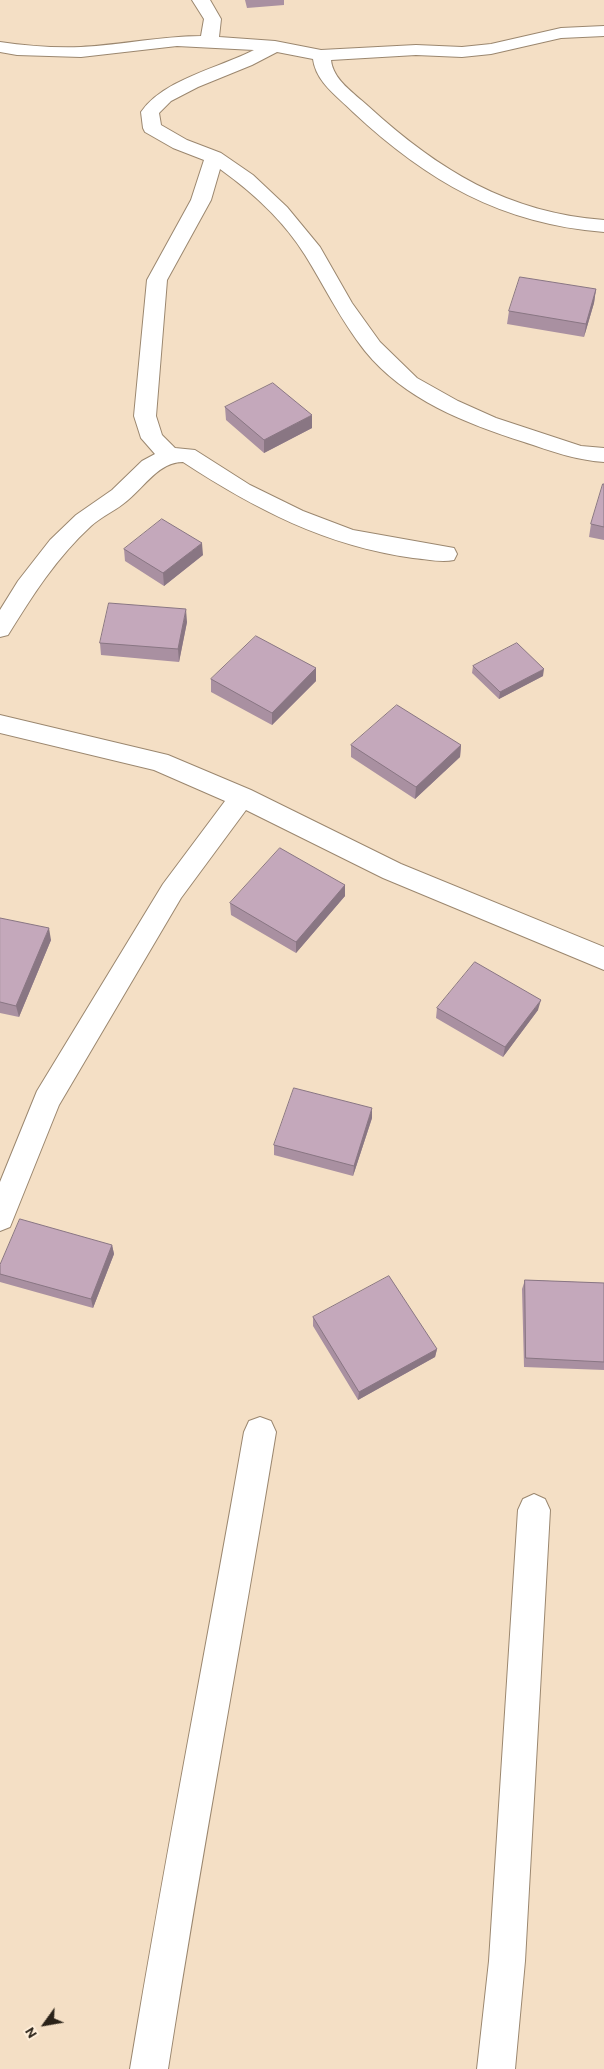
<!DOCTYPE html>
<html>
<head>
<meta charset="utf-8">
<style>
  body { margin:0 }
  #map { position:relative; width:604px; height:2069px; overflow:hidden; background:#f4dfc5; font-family:Overpass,sans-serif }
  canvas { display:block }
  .north { position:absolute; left:20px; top:1999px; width:50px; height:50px; -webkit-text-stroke:4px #feedd8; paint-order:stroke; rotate:238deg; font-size:14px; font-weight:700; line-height:20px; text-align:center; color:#2a2218 }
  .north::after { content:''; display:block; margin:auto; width:18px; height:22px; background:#2a2218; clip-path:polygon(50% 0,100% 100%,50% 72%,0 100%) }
</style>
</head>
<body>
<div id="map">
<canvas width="604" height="2069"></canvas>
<div class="north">N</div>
</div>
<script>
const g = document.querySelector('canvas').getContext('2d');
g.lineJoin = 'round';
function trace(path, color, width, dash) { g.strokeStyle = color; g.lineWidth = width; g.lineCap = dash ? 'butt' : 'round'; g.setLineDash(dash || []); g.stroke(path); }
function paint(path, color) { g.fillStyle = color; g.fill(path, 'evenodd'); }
const minor = new Path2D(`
  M192,0H210L221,19L219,37L275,41L321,50L416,45L462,47L491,44L561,28L604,26V36L561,38L491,54L462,57L416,55L331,60C333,80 354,93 368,106C438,170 508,213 604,220V232C501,224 427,181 353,112C337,96 316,82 313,59L277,52L252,65L198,87L171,101L159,113L161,125L187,140L221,153L253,175L287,207L320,247L352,303L380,342L417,378L458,401L496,418L581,446L604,448V462C575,460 551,451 524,442C465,423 405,400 365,351C341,321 325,287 305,255C284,221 252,192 220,169L211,200L167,280L156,416L162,435L175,448L195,450L250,485L303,511L353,530L454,548L457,554L454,560C441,563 426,559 413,558C326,546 255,509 183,462C159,462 145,486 128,500C117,510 102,516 91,526C57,557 32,596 8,635L0,637V610L18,581L50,540L76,515L112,490L142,461L155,454L141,438L134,416L147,280L191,200L204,160L173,148L145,132L143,128L141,112C164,79 219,68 254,50L177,46L81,57L17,55L0,52V42C26,46 55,48 81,47C122,45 161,36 201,36L204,19Z
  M0,715L168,755L251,790L401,864L604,947V970L383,878L246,810L181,898L59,1105L10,1227L0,1231V1182L37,1091L163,884L225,801L154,770L0,733Z
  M260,1417L271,1421L276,1432C241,1645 201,1856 168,2069H130C165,1856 207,1645 244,1432L249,1421Z
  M534,1494L545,1499L550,1510L525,1961L515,2069H477L489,1961L518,1510L523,1499Z`);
trace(minor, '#9b876f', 2);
paint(minor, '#fff');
paint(new Path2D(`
  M245,0H284V5L247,8Z
  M596,289L594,303L584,337L507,324L509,311Z
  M225,407L312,428L264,453L226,420Z
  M604,484V540L589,537L591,524Z
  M124,549L203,555L164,586L125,561Z
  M187,622L179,662L101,655L100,643Z
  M473,666L543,676L499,699L472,673Z
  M316,668V681L272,725L211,692V679Z
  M351,745H461L460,757L415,799L351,757Z
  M345,885V896L296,953L231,915L230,903Z
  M0,918L51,940L19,1017L0,1013Z
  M437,1008L538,1010L503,1057L436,1018Z
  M372,1118L353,1176L274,1155V1145Z
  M112,1245L114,1254L93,1308L0,1282V1265Z
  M525,1280L604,1283V1370L524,1367L522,1289Z
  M313,1317L437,1349L435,1357L358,1400L313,1326Z`), '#a990a1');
paint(new Path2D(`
  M596,289L594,303L584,337L586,324Z
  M312,415V428L264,453V440Z
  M202,543L203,555L164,586L163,573Z
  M186,609L187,622L179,662L178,649Z
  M316,668V681L272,725V713Z
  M544,669L543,676L499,699L500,692Z
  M461,745L460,757L415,799L416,787Z
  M345,885V896L296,953V942Z
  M49,928L51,940L19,1017L16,1006Z
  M541,1000L538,1010L503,1057L505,1047Z
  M372,1108V1118L353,1176L354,1166Z
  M112,1245L114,1254L93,1308L91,1299Z
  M437,1349L435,1357L358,1400L359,1392Z`), '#897683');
const building = new Path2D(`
  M520,277L596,289L586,324L509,311Z
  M273,383L312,415L264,440L225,407Z
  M603,484H604V527L591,524Z
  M162,519L202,543L163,573L124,549Z
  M109,603L186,609L178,649L100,643Z
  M256,636L316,668L272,713L211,679Z
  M517,643L544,669L500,692L473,666Z
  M397,705L461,745L416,787L351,745Z
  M280,848L345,885L296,942L230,903Z
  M0,918L49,928L16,1006L0,1002Z
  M475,962L541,1000L505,1047L437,1008Z
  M294,1088L372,1108L354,1166L274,1145Z
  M20,1219L112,1245L91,1299L0,1274V1265Z
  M389,1276L437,1349L359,1392L313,1317Z
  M525,1280L604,1283V1362L526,1358Z`);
paint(building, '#c4a8bb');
trace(building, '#897683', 1);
</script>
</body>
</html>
